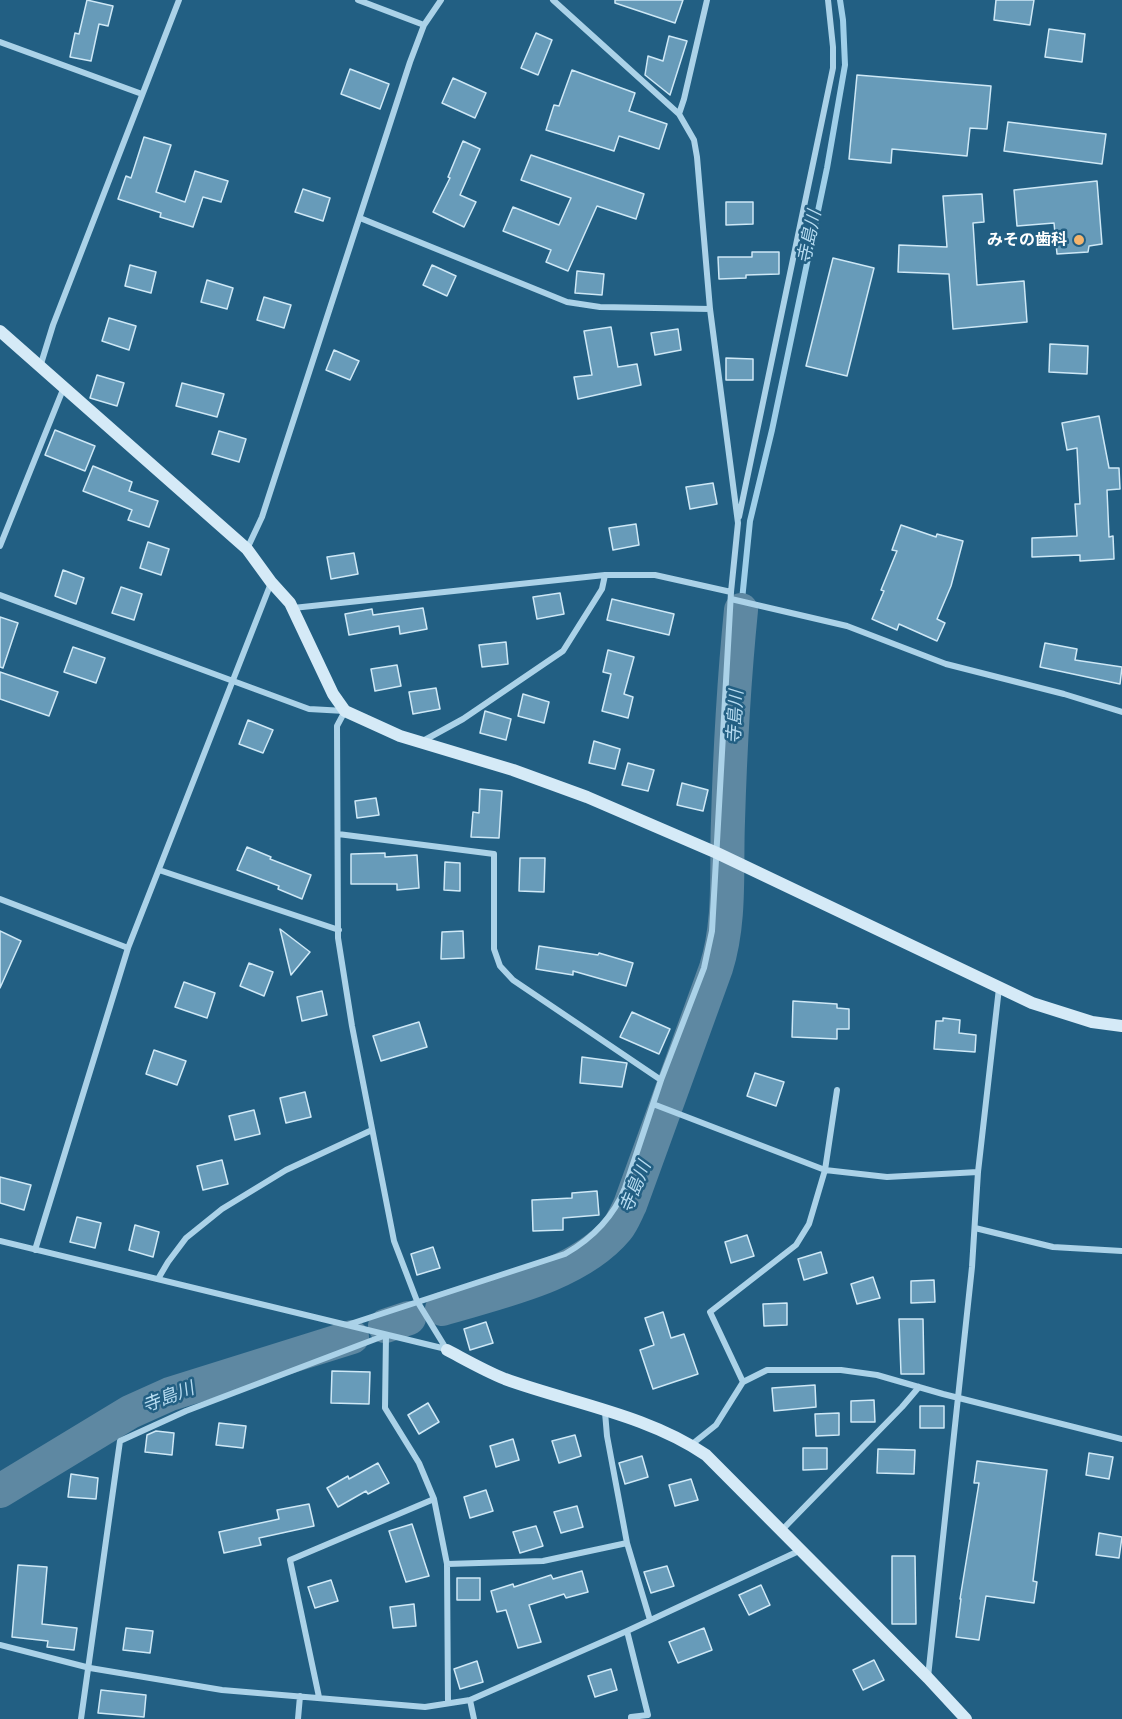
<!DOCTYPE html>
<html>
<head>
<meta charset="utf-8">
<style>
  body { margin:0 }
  canvas { display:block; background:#225f83 }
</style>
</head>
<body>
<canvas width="1122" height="1719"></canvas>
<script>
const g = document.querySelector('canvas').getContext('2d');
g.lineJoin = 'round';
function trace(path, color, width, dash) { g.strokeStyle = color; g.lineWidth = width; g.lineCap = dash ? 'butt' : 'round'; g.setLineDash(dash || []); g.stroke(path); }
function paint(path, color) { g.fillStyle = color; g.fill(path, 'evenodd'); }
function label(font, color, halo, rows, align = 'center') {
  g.font = font + ' Ubuntu,"Noto Sans JP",sans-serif'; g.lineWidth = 5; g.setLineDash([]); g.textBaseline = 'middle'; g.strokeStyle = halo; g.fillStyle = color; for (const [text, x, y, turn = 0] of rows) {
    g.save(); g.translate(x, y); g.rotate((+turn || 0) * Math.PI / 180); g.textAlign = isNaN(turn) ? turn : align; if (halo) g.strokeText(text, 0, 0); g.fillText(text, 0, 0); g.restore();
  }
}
trace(new Path2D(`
  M741,610L750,521L772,430L827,168L845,65L843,20L840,0`), '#9fcfe9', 6);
trace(new Path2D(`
  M442,1309C498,1292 578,1276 617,1229C622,1223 626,1213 630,1205L716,968C731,921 726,869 728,821C730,751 734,680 741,610
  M385,1326L409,1318
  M0,1491L130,1412L170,1394L352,1337`), '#5e88a2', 34);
const building = new Path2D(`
  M87,0L113,6L108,26L99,24L91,61L70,57L75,33L79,34Z
  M615,0H683L675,23L615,3Z
  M996,0H1034L1030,25L994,20Z
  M1049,29L1085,34L1082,62L1045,57Z
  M536,33L552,40L538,75L521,68Z
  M669,36L687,41L670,95L645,75L648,56L663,61Z
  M350,69L389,84L380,109L341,94Z
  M572,70L635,93L629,111L667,124L659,149L619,136L614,151L546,130L554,105L559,106Z
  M857,75L991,86L987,129L970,128L967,156L892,149L891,163L849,159Z
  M453,78L486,93L475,118L442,103Z
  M1008,122L1106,134L1102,164L1004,151Z
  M144,137L171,145L156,192L185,202L195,171L228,181L221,202L203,197L193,227L160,217L161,213L118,199L126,176L131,178Z
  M463,141L480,149L460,195L476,202L464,227L433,212L450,178L448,177Z
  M531,155L644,194L636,219L597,206L568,271L546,262L551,250L503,231L513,207L559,225L571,198L521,180Z
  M1097,181L1102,244L1089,246L1088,252L1057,254L1054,223L1017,226L1014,190Z
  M303,189L330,198L323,221L295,212Z
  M982,194L984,222L973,223L977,285L1024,281L1027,322L953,329L949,274L898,272L899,245L947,247L943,196Z
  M726,202H753V224L726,225Z
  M752,252H779V274L746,275V278L719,279L718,257H752Z
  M833,258L874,268L847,376L806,366Z
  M130,265L156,272L151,293L125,286Z
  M432,265L456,276L447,296L423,285Z
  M577,271L604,274L602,295L575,293Z
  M207,280L233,288L227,309L201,302Z
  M264,297L291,305L284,328L257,320Z
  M109,318L136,326L129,350L102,341Z
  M611,327L618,367L637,364L641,385L578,399L574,377L592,375L584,331Z
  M678,329L681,350L655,355L651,333Z
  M1050,344L1088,346L1087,374L1049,372Z
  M334,350L359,361L350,380L326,370Z
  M726,358L753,359V380H726Z
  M97,375L124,383L117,406L90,398Z
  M182,383L224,394L217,417L176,406Z
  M1099,416L1109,468H1119L1120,489L1107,490L1109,537L1113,536L1114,559L1080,561V555L1032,557V538L1077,536L1075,504H1080L1077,448L1067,450L1062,423Z
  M55,430L95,446L85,471L45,455Z
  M219,431L246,439L239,462L212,454Z
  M93,466L132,482L129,491L158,501L149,527L128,520L132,510L83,491Z
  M713,483L717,504L690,509L686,487Z
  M636,524L639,545L613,550L609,528Z
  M901,525L936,537L937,534L963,541L951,586L937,619L945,623L937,641L899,624L897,630L872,619L884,591L881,590L897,551L892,550Z
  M148,542L169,549L161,575L140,568Z
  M354,553L358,574L331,579L327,557Z
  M63,570L84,578L76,604L55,596Z
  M121,587L142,594L134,620L112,613Z
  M560,593L564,614L537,619L533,597Z
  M612,599L674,614L669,635L607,620Z
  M423,608L427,629L400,634L399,626L349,635L345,614L372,609L373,615Z
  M0,617L18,623L3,668L0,667Z
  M506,642L508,664L482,667L479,645Z
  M1045,643L1077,649L1075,660L1122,667L1120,684L1040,667Z
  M73,647L105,658L96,683L64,672Z
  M608,650L634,657L624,694L633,697L628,718L602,711L611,674L603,672Z
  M397,665L401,686L375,691L371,669Z
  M0,672L58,692L49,716L0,699Z
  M436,688L440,709L413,714L409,692Z
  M523,694L549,702L544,723L518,716Z
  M485,711L511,719L506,740L480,733Z
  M248,720L273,730L263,753L239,744Z
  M594,741L620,749L615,769L589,763Z
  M628,763L654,770L648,791L622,785Z
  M682,783L708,790L703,811L677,805Z
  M480,789L502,791L499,838L471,837L473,812L479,813Z
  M376,798L379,815L357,818L355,801Z
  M247,847L271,857L270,859L311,875L302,899L278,889L279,886L237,870Z
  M385,853V857L417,855L419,888L397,890V884H351V854Z
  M520,858H545L544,892L519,891Z
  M445,862L460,863V891L444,890Z
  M280,929L310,952L291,975Z
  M0,931L21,941L0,988Z
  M463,931L464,958L441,959L442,932Z
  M539,946L598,955L599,953L633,963L626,986L573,971V975L536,969Z
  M249,963L273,972L264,996L240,986Z
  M184,982L215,993L207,1018L175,1007Z
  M322,991L327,1015L302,1021L297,997Z
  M793,1001L837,1004V1008L849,1009V1029H837V1039L792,1037Z
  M632,1012L670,1029L659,1054L620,1037Z
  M943,1018L960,1020L959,1033L976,1035L975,1052L934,1049L936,1021H943Z
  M419,1022L427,1047L381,1061L373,1036Z
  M154,1050L186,1061L177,1085L146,1074Z
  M582,1057L627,1063L622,1087L580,1083Z
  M755,1073L784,1082L776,1106L747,1096Z
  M305,1092L311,1117L286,1123L280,1098Z
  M254,1110L260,1134L235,1140L229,1116Z
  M222,1160L228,1184L203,1190L197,1166Z
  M0,1177L31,1185L24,1210L0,1203Z
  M597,1191L599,1215L563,1218V1230L533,1231L532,1200L572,1198V1193Z
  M77,1217L101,1223L95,1248L70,1242Z
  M135,1225L159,1232L153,1257L129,1250Z
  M747,1235L754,1256L731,1263L725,1242Z
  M433,1247L440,1268L417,1275L411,1254Z
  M821,1252L827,1273L804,1280L798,1259Z
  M873,1277L880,1298L857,1304L851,1284Z
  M934,1280L935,1302L911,1303V1281Z
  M787,1303V1325L764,1326L763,1304Z
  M663,1312L671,1338L684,1334L698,1374L653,1389L640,1350L654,1345L645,1318Z
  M899,1319H923L924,1374H901Z
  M486,1322L493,1343L470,1350L464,1329Z
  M332,1371L370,1372L369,1404L331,1403Z
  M815,1385L816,1407L774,1411L772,1388Z
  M874,1400L875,1422H851V1401Z
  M428,1403L439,1422L419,1434L408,1415Z
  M920,1406H944V1428H920Z
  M839,1413V1435L816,1436L815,1414Z
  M219,1423L246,1426L243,1448L216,1445Z
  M156,1431L174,1433L172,1455L145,1452L147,1435Z
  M575,1435L581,1456L559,1463L552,1441Z
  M513,1439L519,1460L496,1467L490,1446Z
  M803,1448H827V1469L803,1470Z
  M878,1449L915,1450L914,1474L877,1473Z
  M1089,1453L1113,1457L1109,1479L1086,1475Z
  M642,1456L648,1477L625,1484L619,1463Z
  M977,1461L1047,1470L1033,1581L1037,1582L1034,1603L986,1596L979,1640L956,1637L961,1599H960L979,1483H974Z
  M378,1463L389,1483L368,1494L366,1491L338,1507L327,1488L348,1476L349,1479Z
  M71,1474L98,1478L96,1499L68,1497Z
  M691,1479L698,1500L675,1506L669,1485Z
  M486,1490L493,1511L470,1518L464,1497Z
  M309,1504L314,1526L259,1538L261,1545L224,1553L219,1532L279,1519L277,1510Z
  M577,1506L583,1527L561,1533L554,1512Z
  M412,1524L429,1576L406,1582L389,1531Z
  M536,1526L543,1546L520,1553L513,1532Z
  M1099,1533L1122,1537L1119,1558L1096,1555Z
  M892,1556H915L916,1624H892Z
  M18,1565L47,1567L42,1624L77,1628L74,1650L47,1647L48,1641L12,1637Z
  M667,1566L674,1586L651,1593L644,1572Z
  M582,1571L588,1592L566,1598L564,1594L529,1605L541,1642L518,1648L506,1610L497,1612L491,1591L513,1584L514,1587L551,1575L553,1579Z
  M457,1578H480V1600H457Z
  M331,1580L338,1601L315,1608L308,1587Z
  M761,1585L770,1605L749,1615L739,1595Z
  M414,1604L416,1626L393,1628L390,1607Z
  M126,1628L153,1631L150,1653L123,1650Z
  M704,1628L712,1650L678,1663L669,1642Z
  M874,1660L884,1680L863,1690L853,1670Z
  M477,1661L483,1682L460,1689L454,1669Z
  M611,1669L617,1690L595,1697L588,1676Z
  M101,1690L146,1695L144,1717L98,1713Z`);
paint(building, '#679bb9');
trace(building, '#cee8f6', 1.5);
trace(new Path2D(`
  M358,0L424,25
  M0,42L142,94
  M679,114L684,99L707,0
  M360,218L567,302L600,307L710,309
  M40,367L53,325L179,0
  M739,517L833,68V47L828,0
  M0,546L64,387
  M247,549L262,517L410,62L424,25L441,0
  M0,595L309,709L345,711L337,726L338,938L352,1026L394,1241L417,1301L447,1350
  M731,599L847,626L946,664L1064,694L1122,712
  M293,608L605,575
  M421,742L463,719L563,651L602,589L605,575H655L731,592
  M338,834L494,854V949L500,966L513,980L661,1080
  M159,870L339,930
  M0,899L128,948
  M653,1104L825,1170L887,1177L978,1172
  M975,1228L1053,1247L1122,1251
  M0,1241L446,1349
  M35,1250L128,948L271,583
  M158,1279L168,1262L186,1238L222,1209L286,1170L372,1130
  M347,1325L565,1254C593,1238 613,1218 625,1188L661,1080L704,968L712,931L731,592L738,523L710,309L697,157L694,140L679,114L553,0
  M743,1382L710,1312L796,1245L809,1224L825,1170L837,1090
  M605,1412L607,1436L627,1543L650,1620
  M691,1445L716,1425L743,1382L767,1370H841L877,1375L943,1394L1122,1439
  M782,1530L902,1407L919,1387
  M447,1564L543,1561L627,1543
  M627,1631L648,1715L631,1717V1719
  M0,1645L90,1668L222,1690L425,1707L470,1700L627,1631L801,1550
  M928,1677L972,1267L978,1172L999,988
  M319,1697L290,1560L434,1499
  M470,1700L474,1719
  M81,1719L120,1441L186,1411L386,1335L385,1408L419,1463L434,1499L447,1564L448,1703
  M298,1719L300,1696`), '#abd2e8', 6);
trace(new Path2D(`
  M0,331L247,549L271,582L290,603L333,694L345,711L400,736L513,770L587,797L717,853L1032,1003L1092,1022L1122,1026
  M447,1350C466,1360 485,1371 505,1379C571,1403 648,1415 706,1455L928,1678L966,1719`), '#d5eaf7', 12);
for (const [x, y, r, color] of [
  [1079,240,6,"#f4b46d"]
]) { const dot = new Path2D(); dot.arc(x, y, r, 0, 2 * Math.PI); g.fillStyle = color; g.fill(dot); trace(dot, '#225f83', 2); }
label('bold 16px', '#fff', '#225f83', [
  ["みその歯科",1067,240]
], 'right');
label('italic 18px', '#b6dbf0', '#225f83', [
  ["寺島川",809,237,-78],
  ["寺島川",735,717,-87],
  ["寺島川",635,1187,-68],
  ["寺島川",168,1397,-21]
]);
</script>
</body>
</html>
